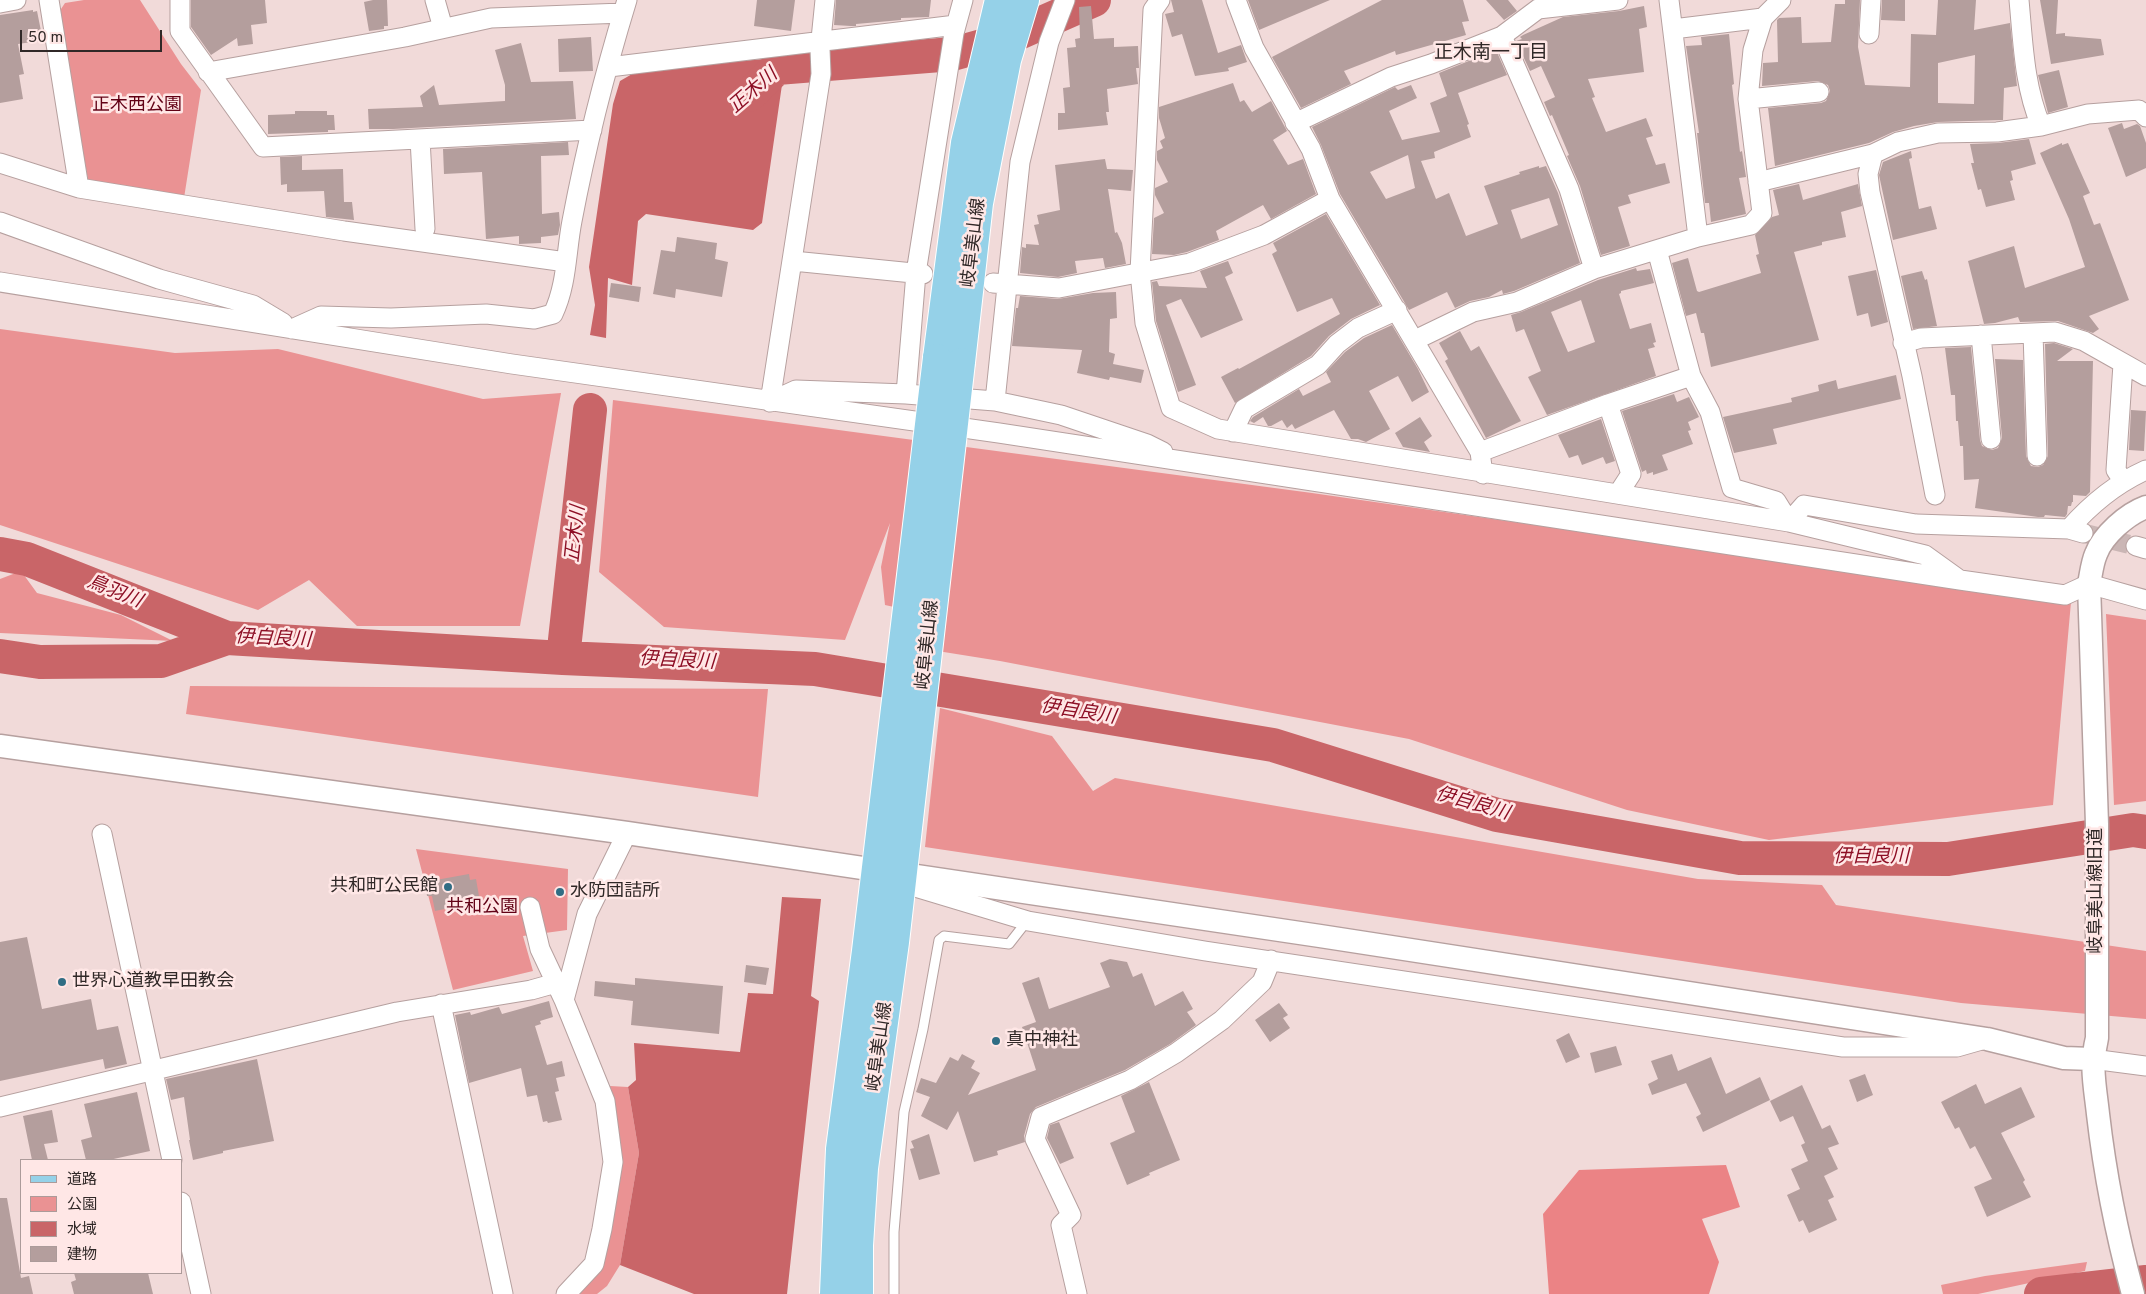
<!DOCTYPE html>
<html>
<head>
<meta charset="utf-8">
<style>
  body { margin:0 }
  #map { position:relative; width:2146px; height:1294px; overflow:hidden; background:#f1dad9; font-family:Overpass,"Noto Sans JP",sans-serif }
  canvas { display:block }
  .legend { position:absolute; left:20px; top:1159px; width:162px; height:115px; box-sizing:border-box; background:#ffe7e6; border:1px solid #ac9b9a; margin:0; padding:6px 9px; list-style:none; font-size:15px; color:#302827 }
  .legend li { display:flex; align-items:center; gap:10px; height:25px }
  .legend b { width:25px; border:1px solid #ac9b9a }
  .scale { position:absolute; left:20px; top:30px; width:142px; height:22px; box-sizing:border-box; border:2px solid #302827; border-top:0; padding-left:6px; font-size:15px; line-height:18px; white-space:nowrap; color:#302827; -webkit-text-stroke:4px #ffe7e6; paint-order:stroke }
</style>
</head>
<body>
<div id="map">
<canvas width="2146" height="1294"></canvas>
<ul class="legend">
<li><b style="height:6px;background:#95d1e8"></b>道路</li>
<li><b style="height:14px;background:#ea9293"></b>公園</li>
<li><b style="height:14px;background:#c96568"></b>水域</li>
<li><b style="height:14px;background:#b49e9d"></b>建物</li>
</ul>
<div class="scale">50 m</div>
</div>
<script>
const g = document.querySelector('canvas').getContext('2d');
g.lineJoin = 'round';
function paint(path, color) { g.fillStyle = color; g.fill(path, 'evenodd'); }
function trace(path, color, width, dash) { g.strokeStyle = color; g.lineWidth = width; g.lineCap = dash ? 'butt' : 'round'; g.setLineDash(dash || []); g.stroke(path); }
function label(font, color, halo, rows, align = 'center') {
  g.font = font + ' Overpass,"Noto Sans JP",sans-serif'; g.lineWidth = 5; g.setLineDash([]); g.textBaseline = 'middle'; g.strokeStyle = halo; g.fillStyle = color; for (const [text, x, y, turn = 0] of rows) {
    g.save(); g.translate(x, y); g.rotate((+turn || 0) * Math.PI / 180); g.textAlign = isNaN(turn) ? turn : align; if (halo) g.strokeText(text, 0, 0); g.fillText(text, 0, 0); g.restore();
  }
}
paint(new Path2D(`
  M84,0H140L181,64L201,90L184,198L88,180L59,12L65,3Z
  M0,329L175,353L278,349L483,399L561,393L520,626H357L309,580L258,610L0,525Z
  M613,400L1312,493L2071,602L2053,805L1769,840L1627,810L1409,739L1000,661L925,649L935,616L885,605L881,567L890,523L845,640L664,627L599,572Z
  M21,571L37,593L121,615L173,641L0,633V579Z
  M2106,614L2146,620V801L2114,805Z
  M190,686L768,689L758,797L186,714Z
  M940,708L1052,736L1093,791L1115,778L1698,879L1822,885L1836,905L2146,951V1019L1961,1003L925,847Z
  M416,849L568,869L567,930L523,936L533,971L453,990Z
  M610,1086L628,1087L639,1153L620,1265L607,1286L597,1294H574L604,1255L621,1144L612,1114Z
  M2087,1262L2085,1271L1978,1294H1943L1941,1285L1985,1276Z`), '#ea9293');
paint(new Path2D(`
  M1726,1165L1740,1207L1702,1219L1719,1262L1709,1294H1549L1543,1214L1579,1170Z`), '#eb8385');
paint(new Path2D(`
  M786,57L762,223L753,230L646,214L638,221L632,285L608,278L606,338L590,335L595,305L589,267L613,104L620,81L639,70Z
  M782,897L821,899L811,996L819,1001L787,1294H694L620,1265L639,1153L628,1087L636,1080L634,1043L740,1052L748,993L773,994Z`), '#c96568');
trace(new Path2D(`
  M749,95L777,68L953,54L1003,40L1094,0
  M0,554L27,559L227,638
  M0,656L40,662L161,661L227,638L563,658L815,669L1273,745L1497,815L1740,858L1948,859L2133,830L2146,832
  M563,658L590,410
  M2041,1294L2146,1282`), '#c96568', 34);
paint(new Path2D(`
  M191,0H265L267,23L251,25L253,44L238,46L237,38L211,55L191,27Z
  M373,0H387L388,26H384V29L369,31L364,2Z
  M757,0H795L791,31L754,26Z
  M836,0H931L929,17L901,18V20L856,24V26H851L834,25Z
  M1171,0H1202L1218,53L1241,45L1247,62L1228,68L1229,71L1195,76L1182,34L1172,37L1165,14L1174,12Z
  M1248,0H1330L1259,30Z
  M1382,0H1463L1469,21L1462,22L1466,35L1396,55L1395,51L1344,71L1351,84L1301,108L1272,57Z
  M1486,0H1508L1517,11L1504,20Z
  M1845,0H1860L1858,47L1865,85L1910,87L1911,34L1936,35L1938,0H1976L1974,30L2010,23L2017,86L2004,88L2003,120L1938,122L1914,126L1893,132L1869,143L1775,166L1768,108L1821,103L1826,101L1830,91L1828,85L1818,81L1762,86L1763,63L1778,62L1777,20L1779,18L1801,17L1802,43L1831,42L1835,4H1845ZM1975,55L1974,104L1938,103V63Z
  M1882,0H1905V21L1881,20Z
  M2040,0H2058L2056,34L2065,33V36L2101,39L2104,55L2051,64Z
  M1091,6L1094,39L1114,38V47L1138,46L1139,68H1136L1138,84L1107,89L1109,112H1106L1108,125L1058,130V113H1065L1063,88L1070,87L1067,48L1076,47L1075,39L1080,38L1079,7Z
  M1644,6L1647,27L1639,29L1644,72L1588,79L1595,97L1592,98L1606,132L1646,118L1653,136L1646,138L1656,165L1665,163L1670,183L1628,195L1631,203L1618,207L1630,246L1601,255L1580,186L1567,156L1569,155L1552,115L1550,116L1544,102L1555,97L1541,66L1530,71L1516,41L1522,39L1520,37L1523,35L1563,17L1619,11Z
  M33,10V12L37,11L42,36L38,37L39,41L18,44L24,74L19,75L23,99L0,103V15Z
  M1729,34L1734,84L1732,85L1740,152L1742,151L1746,177L1739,178L1746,214L1711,222L1709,203H1705L1697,133H1699L1686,46L1702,45L1701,37Z
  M591,37L593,71L559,72L558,39Z
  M521,43L531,82L573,81L576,119L393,129H369L368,109L423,107L420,96L434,85L439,105L505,101V85L495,50Z
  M1496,50L1507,75L1458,93L1469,124L1467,125L1471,137L1434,152L1435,158L1421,161L1436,199L1449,193L1466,236L1498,224L1484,186L1520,174L1519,172L1539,166V168L1546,166L1558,193L1580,263L1514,291L1503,294L1502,290L1489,297L1470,301L1455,308L1447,292L1409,310L1340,194L1321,145L1312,127L1395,87L1398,90L1411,85L1417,98L1389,111L1402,140L1440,132L1430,103L1447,96L1439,73ZM1408,155L1415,188L1386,199L1370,172ZM1549,198L1558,225L1521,239L1511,210Z
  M2059,70L2068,107L2048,113L2038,75Z
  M1233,83L1240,102L1244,100L1252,112L1271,101L1287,131L1273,140L1288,165L1303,159L1316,194L1271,219L1263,205L1216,231L1219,240L1187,252L1174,255L1152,254L1154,218L1164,213L1155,195V188L1168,182L1157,160V151L1163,148L1160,141L1165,138L1159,118V107Z
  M295,111H327V115H334L335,130H328V132L268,134V115L295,114Z
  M2122,123L2124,129L2137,124L2140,126L2146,143V168L2126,177L2108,128Z
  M2029,139L2036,164L2011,171L2013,180L2010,181L2015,200L1986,207L1981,189L1978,190L1971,163H1974L1970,144L1998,143Z
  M568,142L569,155L541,156L542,214L559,212L560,225L558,235L541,237V243L519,244V236L486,239L482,172L444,174L443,149Z
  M2062,143V145L2068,143L2077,164L2090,193L2083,196L2094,225L2100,223L2129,300L2089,316L2099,329L2093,333L2058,321L2020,322L2018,317L1995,323L1984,324L1968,261L2014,246L2025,288L2085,267L2069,219L2040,153Z
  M1911,151L1912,158L1909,159L1919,209L1931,206L1937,229L1893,240L1879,175L1883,162Z
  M302,156V170L343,169L344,202H352L354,220L326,217L324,191L287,192V184L281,185L280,157Z
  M1105,159L1107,169L1133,170L1131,191L1108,189L1115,233L1117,232L1122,243L1126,264L1105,268L1103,258L1075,261L1077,273L1058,277L1020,273L1022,247L1026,248V244L1039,245L1034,225L1039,224L1037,215L1060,210L1055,165Z
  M1799,184L1803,200L1858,184L1862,206L1841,212L1846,237L1822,242V245L1794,252L1819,340L1711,367L1704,333H1701L1696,313L1686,316L1672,263L1688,258L1697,291L1699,292L1761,273L1756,255L1759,254L1755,235L1772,217L1779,215L1773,190Z
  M1326,214L1380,305L1351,319L1329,336L1311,356L1235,403L1221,377L1238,368L1239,369L1340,314L1332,298L1297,312L1272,254L1277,251L1273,243Z
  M677,237L717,243L715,259L728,262L722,297L676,289L675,298L653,294L661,250L675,252Z
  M1228,261L1233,273L1225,277L1243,320L1201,338L1181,299L1166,305L1196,385L1178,392L1156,321L1152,282L1157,281L1159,286L1207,288L1200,271Z
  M1636,268L1637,271L1650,269L1654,283L1621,291V293L1619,294L1630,329L1651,323L1656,342L1653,343L1655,347L1648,349L1656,376L1547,415L1528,377L1541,371L1524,329L1516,332L1511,315L1521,312L1598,280ZM1581,300L1595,342L1568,352L1551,312Z
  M1876,270L1888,322L1871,327L1868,313L1857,316L1848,276Z
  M1922,271L1925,280L1927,279L1937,326L1913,329L1901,276Z
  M611,283L641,287L639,302L609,297Z
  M1116,292L1117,318L1110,319L1109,352L1115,354L1113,364L1144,370L1141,383L1110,377L1109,380L1077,373L1082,350L1012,346L1016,308H1018L1020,296L1058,299L1093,293Z
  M1392,325L1418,369L1429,392L1412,402L1398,376L1369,391L1390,429L1366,442L1358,439H1351L1334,410L1295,429L1292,424L1287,428L1282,420L1271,426H1268L1263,417L1254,423L1250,421L1253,417L1299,389L1303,396L1331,382L1326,372L1345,352L1364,338Z
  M1460,331L1471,351L1479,346L1521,421L1486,438L1445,361L1448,359L1439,343Z
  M2054,343L2073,349L2057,361H2093L2090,492L2086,496L2073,495V502H2072L2071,506H2068L2067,514L2065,517L2045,515L2044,517H2038L1975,508L1979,479L1964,480L1963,446H1960L1958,421H1956L1955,395H1951L1945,348L1971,347L1980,440L1982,446L1992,450L1998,448L2002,438L1995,359L2023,360L2026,456L2031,466L2038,467L2043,465L2048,456L2045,344Z
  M1896,375L1901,399L1773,429L1777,444L1734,453L1723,417L1792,402L1791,398L1819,391L1818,385L1836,380L1838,389Z
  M1674,394L1677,402L1689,397L1699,417L1688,422L1691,430L1688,431L1693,444L1662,455L1668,470L1653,475V472L1647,474L1646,470L1642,472L1622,411Z
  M2131,410L2146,411L2144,451L2129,450Z
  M1420,417L1432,436L1424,442L1430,452L1403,447L1395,433Z
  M1601,419L1615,461L1606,464L1603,457L1582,465L1578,455L1569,458L1558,435Z
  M469,874L470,880L476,879L479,896L473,897L474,903L435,911L432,896H427L425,882Z
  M27,937L42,1009L91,999L97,1030L118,1026L127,1064L105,1069L103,1059L0,1081V942Z
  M1110,959L1127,962L1133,977L1142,973L1155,1006L1183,991L1193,1009L1187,1012L1196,1025L1170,1044L1125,1070L1036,1107L1030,1114L1024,1136L1025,1142L997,1151L998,1155L974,1162L958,1111L947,1130L921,1116L930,1097L916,1092L921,1078L936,1083L950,1057L958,1061L962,1054L975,1061L971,1068L980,1073L968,1095L1036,1070L1022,1027L1036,1022L1022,983L1039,977L1049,1009L1110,987L1100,963Z
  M746,965L769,968L766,985L744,982Z
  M635,978L723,986L719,1034L631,1025L633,1001L594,996L595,981L635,985Z
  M549,1001L553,1017L540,1021L541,1024L535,1026L547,1065L562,1061L565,1076L556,1078L559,1091L555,1092L562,1120L548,1123L547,1121L543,1122L537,1095L527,1097L521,1068L469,1083L455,1015L470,1012L471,1015L499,1007L502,1014Z
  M1279,1003L1288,1015L1283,1018L1290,1028L1270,1042L1255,1020Z
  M1569,1033L1580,1057L1566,1063L1556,1040Z
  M1616,1046L1622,1065L1595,1073L1590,1053Z
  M1672,1054L1678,1071L1711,1057L1726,1094L1760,1077L1770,1100L1703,1132L1696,1117L1701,1114L1686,1083L1652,1095L1648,1084L1658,1079L1651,1061Z
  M257,1059L274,1141L223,1151V1153L193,1160L189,1140H190L184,1097L171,1100L166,1079Z
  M1865,1074L1873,1095L1857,1102L1849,1080Z
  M1149,1082L1180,1160L1149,1173L1150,1175L1127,1185L1110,1143L1135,1132L1121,1096Z
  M1976,1084L1985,1104L2021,1087L2035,1117L2001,1133L2025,1180L2023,1182L2031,1197L1987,1217L1974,1187L1992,1179L1975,1146L1970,1149L1959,1127L1955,1129L1941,1102Z
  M1802,1085L1822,1129L1830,1125L1839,1144L1828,1148L1838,1169L1824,1176L1834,1197L1828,1200L1837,1220L1809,1233L1803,1220L1799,1222L1787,1195L1800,1189L1791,1169L1808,1161L1801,1145L1805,1143L1793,1116L1780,1122L1770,1101Z
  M137,1092L150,1151L109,1160H86L81,1140L92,1137L84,1104Z
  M52,1110L58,1142L44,1144L48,1160H32L23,1116Z
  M1059,1122L1074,1158L1060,1164L1047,1138L1050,1125Z
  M929,1134L940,1174L919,1180L910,1149L914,1148L911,1141Z
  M0,1198H7L21,1278L29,1276L33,1294H0Z
  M74,1273H148L153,1294H74L71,1282L76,1280Z`), '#b49e9d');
trace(new Path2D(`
  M2083,533L2136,546`), '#cab6b5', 19, [19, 9]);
const service = new Path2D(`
  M894,1294V1232L904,1112L923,1029L939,940L944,936L1009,944L1027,921`);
const minor = new Path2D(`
  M49,0L79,188
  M180,0V31L263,147L592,130
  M435,0L443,28
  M1160,0L1153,10L1140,272L1145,323L1171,408L1218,429L1789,522L1925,555L1957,578
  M1236,0L1254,48L1311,149L1330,199L1480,452L1483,474
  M1669,0L1698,237
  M2019,0C2023,42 2024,86 2041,126
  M0,3L16,0
  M1673,29L1763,18L1781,0
  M1869,34L1871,0
  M1502,36L1569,189L1594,269
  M609,67L956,25
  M208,72L405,37L491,18L623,13
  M1748,99L1819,92
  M1295,123L1391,77L1431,64L1502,36L1538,9L1618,0
  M420,139L425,229
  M1873,154L1868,174L1870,192L1912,376L1935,495
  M0,163L79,188L344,231L566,262
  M1758,182L1873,154L1898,142L1938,133L1997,132L2041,126L2088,114L2139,110L2146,117
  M0,222L159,279L253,305L283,323
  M1657,250L1691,376L1710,412L1732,488L1776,501L1789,522L1804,505L1916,524L2069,529L2083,533
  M793,261L923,274
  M0,282L512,364L999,433L1960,580L2065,595L2089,584L2146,600
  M993,283L1059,288L1190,263L1264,235L1330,199
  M292,329L321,316L391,318L486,314L534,319L553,314C567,285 566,252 572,221C586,147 605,72 627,0
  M2033,333L2037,456
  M1981,335L1991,439
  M1415,340L1473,312L1517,302L1594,269L1698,237L1751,225L1762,213L1748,99L1753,50L1763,18
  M1903,343L1921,338L2055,332L2084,341L2146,376
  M906,394L916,273L954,33L963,0
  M995,401L1020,162L1049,42L1065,0
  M770,402L796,390L906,394L995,401L1061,415L1147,444L1163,452
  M770,402L821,74L820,49L825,0
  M1608,404L1631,474L1618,494
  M1233,432L1244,409L1318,365L1337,344L1358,328L1397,310
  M1480,452L1608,404L1691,376
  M2123,481L2116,470L2123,364
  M2069,529C2091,504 2115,484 2146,470
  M2136,546L2146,549
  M102,834L172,1160
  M915,887L1028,921L1205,951L1843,1047H1957L1985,1039
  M530,907L540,949L564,1000L605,1101L613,1162L602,1229L594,1264L566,1294
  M564,1000L587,914L627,833
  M441,1004L503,1294
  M2092,1059L2146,1066
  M0,1107L397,1012L531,990L556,983
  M181,1202L201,1294
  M1077,1294L1061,1225L1071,1215L1035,1139L1041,1117L1130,1080L1176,1053L1222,1020L1262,982L1271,960`);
const tertiary = new Path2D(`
  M0,746L627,833L1320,936L1987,1039L2064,1058L2092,1059
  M2133,1294C2117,1235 2105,1175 2098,1114C2095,1086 2090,1066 2097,1038V824L2089,584C2091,575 2092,563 2096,554C2103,535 2127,514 2146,507`);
const primary = new Path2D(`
  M937,358L965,143L999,0
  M961,362L979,203L1007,60L1025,0`);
trace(service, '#b6a09f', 11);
trace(minor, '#b6a09f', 21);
trace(tertiary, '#b6a09f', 25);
trace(primary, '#fff', 30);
trace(service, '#fff', 9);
trace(minor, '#fff', 19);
trace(tertiary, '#fff', 22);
trace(primary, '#95d1e8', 28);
const primaryBridge = new Path2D(`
  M834,1294L840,1149L866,951L937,358
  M859,1294V1245L864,1168L895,942L961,362`);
trace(primaryBridge, '#fff', 30, []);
trace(primaryBridge, '#95d1e8', 28);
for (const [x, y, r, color] of [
  [448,887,5,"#306d84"],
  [560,892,5,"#306d84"],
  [62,982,5,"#306d84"],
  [996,1041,5,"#306d84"]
]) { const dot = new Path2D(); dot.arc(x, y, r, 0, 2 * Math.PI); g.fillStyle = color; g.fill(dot); trace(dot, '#ffe7e6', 2); }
label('18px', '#620115', '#ffe7e6', [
  ["正木西公園",137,106],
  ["共和公園",482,908]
]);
label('18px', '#302827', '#ffe7e6', [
  ["岐阜美山線",975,243,-83],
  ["岐阜美山線",929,645,-84],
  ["岐阜美山線旧道",2097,891,-90],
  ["岐阜美山線",881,1047,-82]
]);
label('18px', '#302827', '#ffe7e6', [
  ["共和町公民館",438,887,"right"],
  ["水防団詰所",570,892],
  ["世界心道教早田教会",72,982],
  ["真中神社",1006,1041]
], 'left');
label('19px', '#302827', '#ffe7e6', [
  ["正木南一丁目",1491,54]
]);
label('italic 19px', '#8d0f25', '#ffe7e6', [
  ["正木川",754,92,-41],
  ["正木川",577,534,-84],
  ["鳥羽川",114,593,22],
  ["伊自良川",273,640,3],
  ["伊自良川",677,662,3],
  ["伊自良川",1078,713,9],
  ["伊自良川",1472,805,16],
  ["伊自良川",1871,858]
]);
</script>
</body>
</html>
